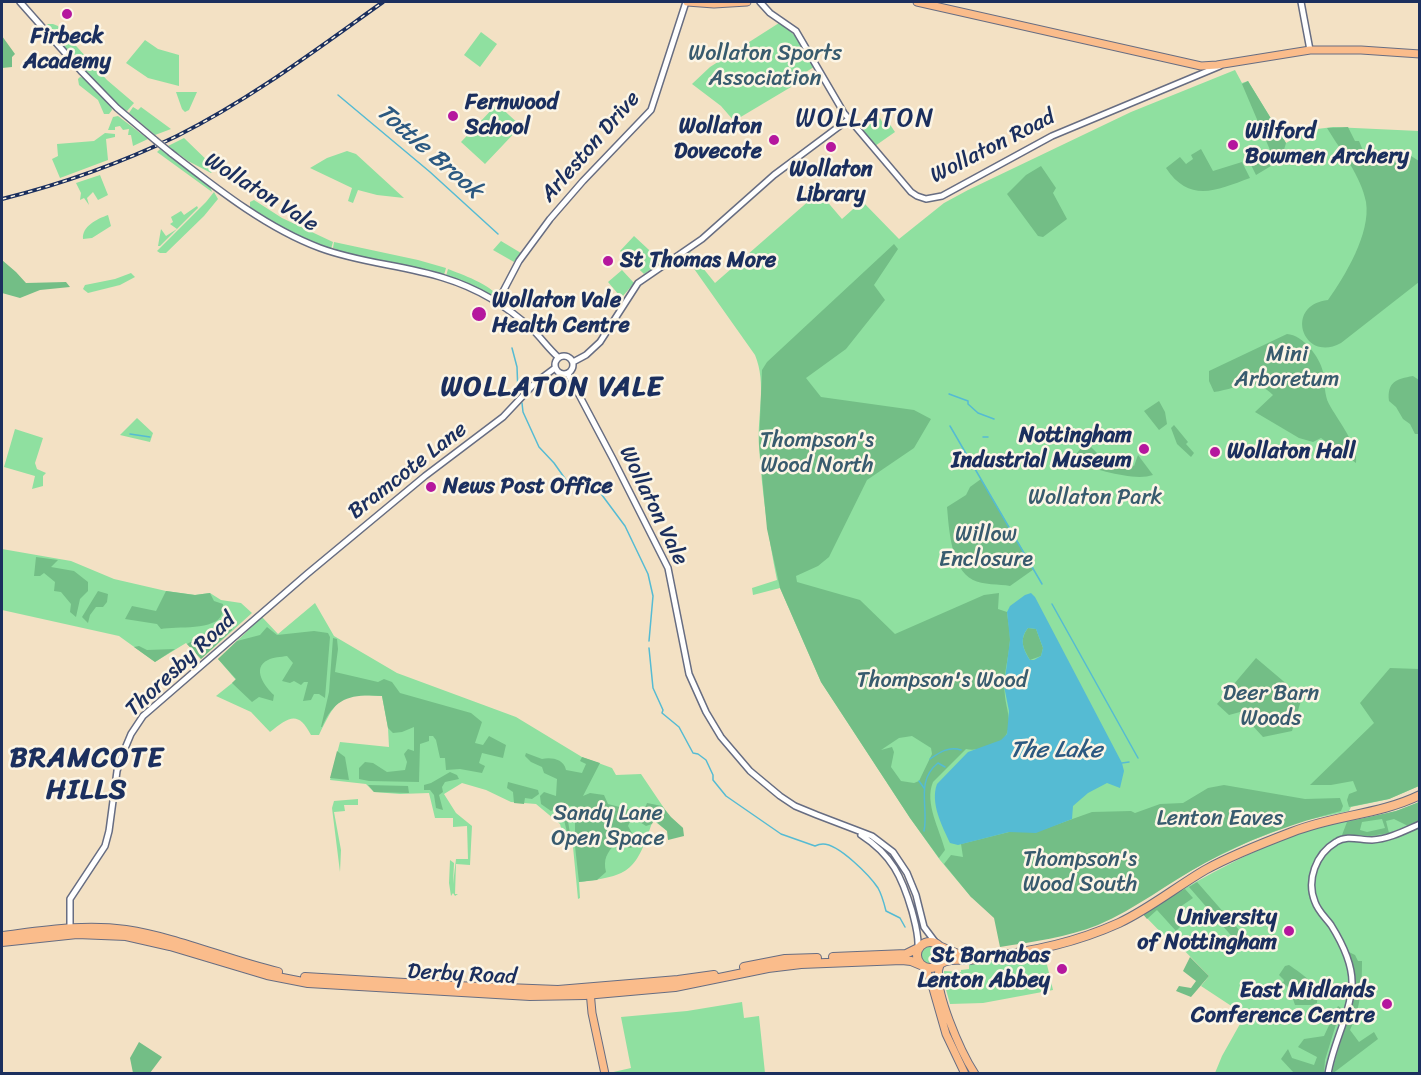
<!DOCTYPE html>
<html>
<head>
<meta charset="utf-8">
<style>
  body { margin:0 }
  #map { position:relative; width:1421px; height:1075px; overflow:hidden; background:#f3e1c4; font-family:Sriracha,sans-serif }
  canvas { display:block }
  .frame { position:absolute; inset:0; border:3px solid #1b2f5e; pointer-events:none }
</style>
</head>
<body>
<div id="map">
<canvas width="1421" height="1075"></canvas>
<div class="frame"></div>
</div>
<script>
const g = document.querySelector('canvas').getContext('2d');
g.lineJoin = 'round';
function paint(path, color) { g.fillStyle = color; g.fill(path, 'evenodd'); }
function trace(path, color, width, dash) { g.strokeStyle = color; g.lineWidth = width; g.lineCap = dash ? 'butt' : 'round'; g.setLineDash(dash || []); g.stroke(path); }
function label(font, color, halo, rows, align = 'center') {
  g.font = font + ' Sriracha,sans-serif'; g.lineWidth = 5; g.setLineDash([]); g.textBaseline = 'middle'; g.strokeStyle = halo; g.fillStyle = color; for (const [text, x, y, turn = 0] of rows) {
    g.save(); g.translate(x, y); g.rotate((+turn || 0) * Math.PI / 180); g.textAlign = isNaN(turn) ? turn : align; if (halo) g.strokeText(text, 0, 0); g.fillText(text, 0, 0); g.restore();
  }
}
paint(new Path2D(`
  M779,23C797,33 804,49 814,67L793,80L791,87L734,121L721,106L692,84L710,67Z
  M48,24H53L58,26L107,80L134,103L127,111C107,102 64,47 45,27Z
  M481,32L497,44L480,67L464,55Z
  M145,40L158,49L179,55V86L148,78L126,63Z
  M1235,70L1242,83L1248,81L1286,143L1309,130L1333,127L1419,131V786L1389,799L1351,807L1349,811L1302,821L1250,841L1204,863L1113,917L1096,925L1063,935L971,897L940,860L910,818L821,682L780,588L753,595L752,588L777,580C768,536 762,492 759,446C757,415 767,384 755,355L685,256L690,252L715,283L819,192L842,219L862,201L899,239L944,203L968,190L1131,112Z
  M80,77L84,78L111,106L112,110L109,114H104L98,100L79,85L78,79Z
  M176,92H197L189,110L185,112L182,109Z
  M497,104L521,126L485,164L461,142Z
  M133,107L138,110L141,107L171,129L155,135L129,113Z
  M118,116L148,139L133,146L131,135H128L129,129L123,130L120,126L115,127V130H108L113,117Z
  M880,118L884,125L889,123L895,132L875,146L861,129Z
  M105,133L115,134V137L106,139L108,160L60,178L52,159L58,156L57,144L94,141Z
  M184,138L215,168L211,173L188,161L168,146Z
  M160,149L210,186L212,192L157,152Z
  M347,151L356,154L404,198L377,195L358,190L353,203L348,201L352,188L310,168L327,158Z
  M100,175L108,195L98,200L93,192L87,198L89,205L84,198L80,200L81,193L76,183Z
  M214,192L218,199L204,216L166,253H160L157,251L206,202Z
  M254,200L282,218L333,242L331,249C302,244 274,222 250,207V202Z
  M197,206L198,208L160,246H158L161,229L166,236L177,229L170,224L173,222L171,217L181,211L184,215Z
  M108,215L111,226L92,238L83,239C82,226 97,219 108,215Z
  M634,236L662,262L644,274L620,251Z
  M501,241L521,253L514,262L493,250Z
  M334,242L418,260L446,268L444,275L336,251V249L333,248Z
  M448,269C461,274 492,285 498,297L493,298L478,288L446,276Z
  M622,270L634,283L623,296L619,295L608,282Z
  M131,273L135,277L120,285L88,293L83,289L85,285L115,279Z
  M137,418L153,433L150,442L120,435Z
  M15,429L43,438L35,463L37,469L46,473L43,476V486L32,489L35,476L4,467Z
  M2,549L71,561L114,579L166,591L195,595L210,593L221,600L241,603L252,613L201,659L186,643L155,662L119,636L2,610Z
  M315,603L334,636L397,673L516,717L582,757L612,768L616,775L641,774L670,817L683,828V836L666,830L653,820C636,870 632,876 579,882L580,898L578,899L573,847L564,838L560,824L536,804L511,802L486,790L462,783L444,794L456,813L472,826L470,865L456,864L455,894H458L455,896L453,893L451,896L449,883L450,860L454,863L453,884L456,859H468L467,826L453,827V818H435L429,793L400,794L374,792L366,784L330,780L340,742L389,747L388,728L382,696C340,693 337,698 319,735H311C298,710 289,717 270,732L251,712L216,696L236,680L218,659L262,617L278,634Z
  M358,799V805H344L345,811L334,812L341,850L340,872L332,808L334,801Z
  M1419,802V1073H1215L1222,1056L1245,1015L1201,986L1209,976L1178,944L1174,946L1142,913C1196,882 1252,848 1312,829C1347,818 1386,819 1419,802Z
  M920 955a10 10 0 1 1 20 0a10 10 0 1 1-20 0Z
  M1044,952L1053,990L983,1003L950,1004L943,979L944,971L961,972V970L969,969V961L1002,960Z
  M742,1002L744,1018L759,1016L765,1073H609L631,1068L621,1017L687,1011Z`), '#8fe0a0');
paint(new Path2D(`
  M2,36L15,54L12,57V67L2,68Z
  M1248,81L1286,143L1281,160L1256,175L1248,159L1270,150L1242,84Z
  M1348,127L1355,141H1359L1364,153L1411,156L1419,161V282L1341,343C1303,364 1283,305 1328,300C1345,276 1371,233 1366,202C1361,176 1341,151 1327,128Z
  M1201,149L1213,171L1242,162L1250,178C1217,190 1190,204 1166,168L1180,157L1186,164L1193,159L1191,155Z
  M1041,166L1056,188L1053,193L1067,219L1043,237L1038,236L1007,194L1026,175Z
  M894,244L898,249L874,285L885,300L846,349L806,378L821,397L914,410L931,419L914,448L867,480L829,557L818,566L796,576L797,582L860,600L895,634L984,595L999,593L998,609L1007,612C1008,621 1010,631 1010,640C1009,659 1002,677 1005,696C1006,708 1012,721 1007,733C1003,745 977,752 966,749L933,782C924,803 940,830 945,850L939,858L910,818L821,682L780,588L767,529L759,444L762,370L767,362ZM912,736L931,748L932,754L919,781L914,783L901,781L891,767L894,752L892,747L881,750L899,738Z
  M2,260L16,272L26,283L66,282L70,287L40,290L20,298L2,293Z
  M1287,334C1303,335 1320,357 1323,372C1325,382 1324,395 1329,404C1337,419 1359,446 1356,463L1321,438L1313,442L1299,438L1255,412L1273,395C1253,375 1237,389 1214,392L1209,381V371Z
  M1413,376L1419,380V434H1415L1410,424L1403,419L1396,407L1389,401C1387,382 1396,379 1413,376Z
  M1159,401L1165,412L1167,424L1159,430L1144,411Z
  M1174,425L1188,442L1186,444L1194,453L1191,457L1177,444L1171,428Z
  M1086,442L1108,464L1113,455L1121,456L1124,461L1134,466L1138,455L1153,475C1133,482 1096,468 1075,464L1077,453Z
  M981,479L1034,569L1010,586C1000,584 982,585 973,580C951,569 949,529 947,507L966,495L970,487Z
  M36,557L58,560L51,567L74,571L88,582V591L80,599L76,617L70,612L71,604L61,592L54,591L55,582L44,573L40,576H34Z
  M98,591L108,594L107,602L103,607H96L90,615L88,623L82,617Z
  M166,591L195,595L210,593L214,601L223,604C223,605 222,614 222,614C216,631 176,626 161,629L157,624L125,619L132,606L156,611Z
  M228,618H231L229,623L232,630L201,659L187,644L224,623Z
  M267,627L277,635L314,631L328,633L330,637L325,698L319,694H314L311,700L303,701L308,682H304L301,685L294,681L290,683L282,681L293,663L287,656C281,657 273,657 268,660C251,668 265,687 274,695L273,701L259,697L252,702L232,683L236,679L218,659L237,641L260,635Z
  M1028,628L1036,629L1043,648L1041,656L1030,660C1023,648 1019,640 1028,628Z
  M333,638L337,639L338,649L335,672L378,682L384,679L392,682L400,693L471,713L482,722L475,743L483,745L489,736L506,745L503,758L482,753L479,763L485,766L482,773L460,769L446,770L445,758H440L436,740L433,736H429V741L420,744L419,782L369,781L359,779V768L365,762L373,763L387,772L405,770L407,762L404,754L408,749L414,751V727L402,732L393,733L388,728L382,696C351,694 335,697 322,727H321L329,692Z
  M139,646L147,650L175,649L155,662L134,647Z
  M1256,658L1302,697L1292,731L1263,737L1240,712L1229,715L1217,704Z
  M1390,668L1419,669V786L1389,799L1349,807L1347,800L1349,794L1357,791L1353,781L1331,785H1310L1374,723L1360,703Z
  M337,751L345,757L349,780L330,778Z
  M526,753L542,759C551,757 564,759 566,770L582,773L586,764L580,761L582,757L600,763L583,796L590,793L604,795L608,804L643,813L647,803L662,806L671,817L683,828L684,836L668,840L667,831L654,820L652,824L646,826L632,817L628,826L637,842L631,848L615,844C607,853 603,859 606,872L597,880L579,882L575,846V806H569L567,814L570,834L567,832L560,804L551,811L541,804L540,796L544,792L556,796L557,779L544,773L542,767L531,762L525,756Z
  M450,772L457,775L459,779L445,782L442,787L443,792L439,795L443,810L436,808L434,795L430,790H424V785L431,783Z
  M508,782L538,790L539,794L532,799L525,798L524,804L514,803L513,792L507,788Z
  M368,785L408,786L409,793L374,792Z
  M1224,785L1305,799L1340,798L1343,806L1341,811C1294,823 1248,839 1205,863C1169,882 1136,909 1098,925C1068,937 1032,942 1000,947L994,918L971,897L944,864L951,855L963,857L961,844L1009,832H1036L1092,812L1131,811L1135,813L1160,804L1183,803L1208,788Z
  M1419,802V821L1408,826L1394,819L1386,821L1389,833L1370,836L1342,835L1347,822L1396,811ZM1382,819L1385,828L1367,832L1360,830L1362,822Z
  M1197,882L1240,931L1241,935L1235,940L1189,887Z
  M1185,889L1193,898L1180,907L1182,925L1176,931L1157,910L1147,919L1142,913Z
  M1349,952L1355,955L1358,961H1362C1362,985 1361,1008 1350,1030L1359,1042L1374,1032L1378,1039L1332,1074C1341,1031 1364,996 1349,952Z
  M1190,957L1209,976L1191,997L1176,991L1179,986L1191,988L1196,981L1183,971Z
  M1289,965C1303,975 1320,984 1317,1003L1312,1005H1295L1293,999L1296,993L1283,983L1284,980L1279,975L1285,966Z
  M1338,1006L1341,1008L1325,1060L1324,1073H1294L1281,1059L1288,1049L1292,1058L1314,1065L1317,1057L1298,1047L1304,1039L1324,1036Z
  M139,1042L162,1057L150,1073H133L130,1058Z`), '#73be86');
paint(new Path2D(`
  M1031,593L1035,597L1122,763L1124,771L1120,788L1107,783L1088,793L1073,806L1072,819L1036,833L1009,832L958,845L950,843C942,826 930,803 937,784L968,752L1001,740L1007,734L1009,711L1004,686L1010,640L1007,612L1010,606L1025,595ZM1028,628L1036,629L1043,648L1041,656L1034,660H1030C1023,649 1019,639 1028,628Z`), '#55bbd3');
trace(new Path2D(`
  M338,95L430,172L498,234
  M512,348L517,367L518,393
  M952,395L949,394L968,401V404L978,413L994,419
  M522,403L523,412L539,447L554,463L566,480L583,486L593,485L596,487L625,526L648,574L653,596L649,641
  M950,426L1042,584
  M130,434L150,437
  M983,437H988
  M1052,604L1138,758
  M649,648L653,688L663,710L662,713L679,727L693,753L698,754L706,760L713,775V780L726,796L781,834L815,846C817,845 821,844 823,844C839,844 870,876 878,888C882,895 884,903 886,911L900,918L905,927
  M930,759C940,752 949,746 961,750
  M1122,763L1129,762
  M919,781L924,788
  M924,831C929,808 915,781 938,763L945,767`), '#55bbd3', 1.5);
const minor = new Path2D(`
  M20,2L82,72L117,108L155,140
  M760,2L770,13L796,31L844,113L911,192L917,196L926,199L942,196L1052,136L1220,66
  M1301,2L1310,50
  M171,153C216,188 266,228 320,248C360,263 403,265 444,278C477,288 508,307 533,330C542,339 549,349 558,357
  M497,303L519,261L550,219L583,181L651,110L686,2
  M555 365a9 9 0 1 1 18 0a9 9 0 1 1-18 0Z
  M573,362L586,355L600,342L638,283L702,239L774,175L849,119
  M568,374L613,459L668,568L689,674L706,712L721,737L750,771L780,796L795,806L817,815L872,836L893,852L907,873L916,895L924,927L936,943
  M861,835C892,855 902,877 912,911C915,923 919,935 918,948
  M70,930V899L105,846L109,831L117,771L121,758L131,734L143,716L307,574L425,476L503,417L535,383L555,368
  M1328,1074C1333,1043 1350,1015 1352,985C1353,964 1341,941 1331,925C1325,917 1318,911 1315,902C1306,880 1316,854 1336,842C1347,835 1359,840 1372,840C1389,839 1404,831 1420,824`);
const major = new Path2D(`
  M687,2L714,4L747,2
  M917,2L1201,66L1217,65L1310,50H1361L1420,54
  M940,965C931,987 962,1054 975,1074
  M924,967L930,978L946,1034L965,1074
  M590,991L592,1013L605,1074`);
const highway = new Path2D(`
  M2,936C43,931 84,924 126,930C178,938 227,960 278,972
  M917 955a13 13 0 1 1 26 0a13 13 0 1 1-26 0Z
  M2,942L77,934L126,936L170,946L267,975L308,983L530,996L585,995L675,987L768,968L801,964L902,960L911,961L923,966
  M939,946L958,954L969,955
  M833,957L906,954L918,948
  M940,964C953,955 969,964 982,957C1028,953 1077,942 1119,923C1149,909 1176,887 1205,870C1232,855 1263,843 1292,832C1334,815 1379,815 1420,795
  M744,967L785,959L817,958
  M305,977L455,986L558,990L678,980L714,975`);
trace(minor, '#676d82', 8);
trace(major, '#676d82', 9);
trace(highway, '#676d82', 10);
trace(minor, '#fff', 5);
trace(major, '#fabc8b', 7);
trace(highway, '#fabc8b', 8);
const rail = new Path2D(`
  M2,199C62,184 121,163 177,136C251,99 317,49 383,2`);
trace(rail, '#1b2f5e', 4);
trace(rail, '#fcf5e5', 1.5, [4.5]);
const minorBridge = new Path2D(`
  M155,140L171,153`);
trace(minorBridge, '#676d82', 8, []);
trace(minorBridge, '#fff', 5);
for (const [x, y, r, color] of [
  [67,14,6,"#b5179e"],
  [453,116,6,"#b5179e"],
  [774,140,6,"#b5179e"],
  [1233,145,6,"#b5179e"],
  [831,147,6,"#b5179e"],
  [608,261,6,"#b5179e"],
  [479,314,8,"#b5179e"],
  [1144,449,6,"#b5179e"],
  [1215,452,6,"#b5179e"],
  [431,487,6,"#b5179e"],
  [1289,931,6,"#b5179e"],
  [1062,969,6,"#b5179e"],
  [1387,1004,6,"#b5179e"]
]) { const dot = new Path2D(); dot.arc(x, y, r, 0, 2 * Math.PI); g.fillStyle = color; g.fill(dot); trace(dot, '#fcf5e5', 2); }
label('bold 22px', '#1b2f5e', '#fcf5e5', [
  ["Firbeck",67,37,"center"],
  ["Academy",67,62,"center"],
  ["Fernwood",465,103],
  ["School",465,128],
  ["Wollaton",762,127,"right"],
  ["Dovecote",762,152,"right"],
  ["Wilford",1245,132],
  ["Bowmen Archery",1245,157],
  ["Wollaton",831,170,"center"],
  ["Library",831,195,"center"],
  ["St Thomas More",620,261],
  ["Wollaton Vale",492,301],
  ["Health Centre",492,326],
  ["Nottingham",1132,436,"right"],
  ["Industrial Museum",1132,461,"right"],
  ["Wollaton Hall",1227,452],
  ["News Post Office",443,487],
  ["University",1277,918,"right"],
  ["of Nottingham",1277,943,"right"],
  ["St Barnabas",1050,956,"right"],
  ["Lenton Abbey",1050,981,"right"],
  ["East Midlands",1375,991,"right"],
  ["Conference Centre",1375,1016,"right"]
], 'left');
label('22px', '#385b6e', '#fcf5e5', [
  ["Wollaton Sports",765,54],
  ["Association",765,79],
  ["Mini",1287,355],
  ["Arboretum",1287,380],
  ["Thompson's",817,441],
  ["Wood North",817,466],
  ["Wollaton Park",1095,498],
  ["Willow",986,535],
  ["Enclosure",986,560],
  ["Thompson's Wood",942,681],
  ["Deer Barn",1271,694],
  ["Woods",1271,719],
  ["Sandy Lane",608,814],
  ["Open Space",608,839],
  ["Lenton Eaves",1220,819],
  ["Thompson's",1080,860],
  ["Wood South",1080,885]
]);
label('22px', '#1b2f5e', '#fcf5e5', [
  ["Arleston Drive",591,147,-49],
  ["Wollaton Road",993,147,-27],
  ["Wollaton Vale",261,193,32],
  ["Bramcote Lane",408,471,-38],
  ["Wollaton Vale",653,506,64],
  ["Thoresby Road",181,665,-43],
  ["Derby Road",462,975,3]
]);
label('italic 24px', '#2c5981', '#fcf5e5', [
  ["Tottle Brook",429,152,41],
  ["The Lake",1056,751]
]);
g.letterSpacing = '1.5px';
label('26px', '#1b2f5e', '#fcf5e5', [
  ["WOLLATON",865,119]
]);
g.letterSpacing = '0px';
g.letterSpacing = '1.5px';
label('bold 28px', '#1b2f5e', '#fcf5e5', [
  ["WOLLATON VALE",552,388],
  ["BRAMCOTE",87,759],
  ["HILLS",87,791]
]);
g.letterSpacing = '0px';
</script>
</body>
</html>
